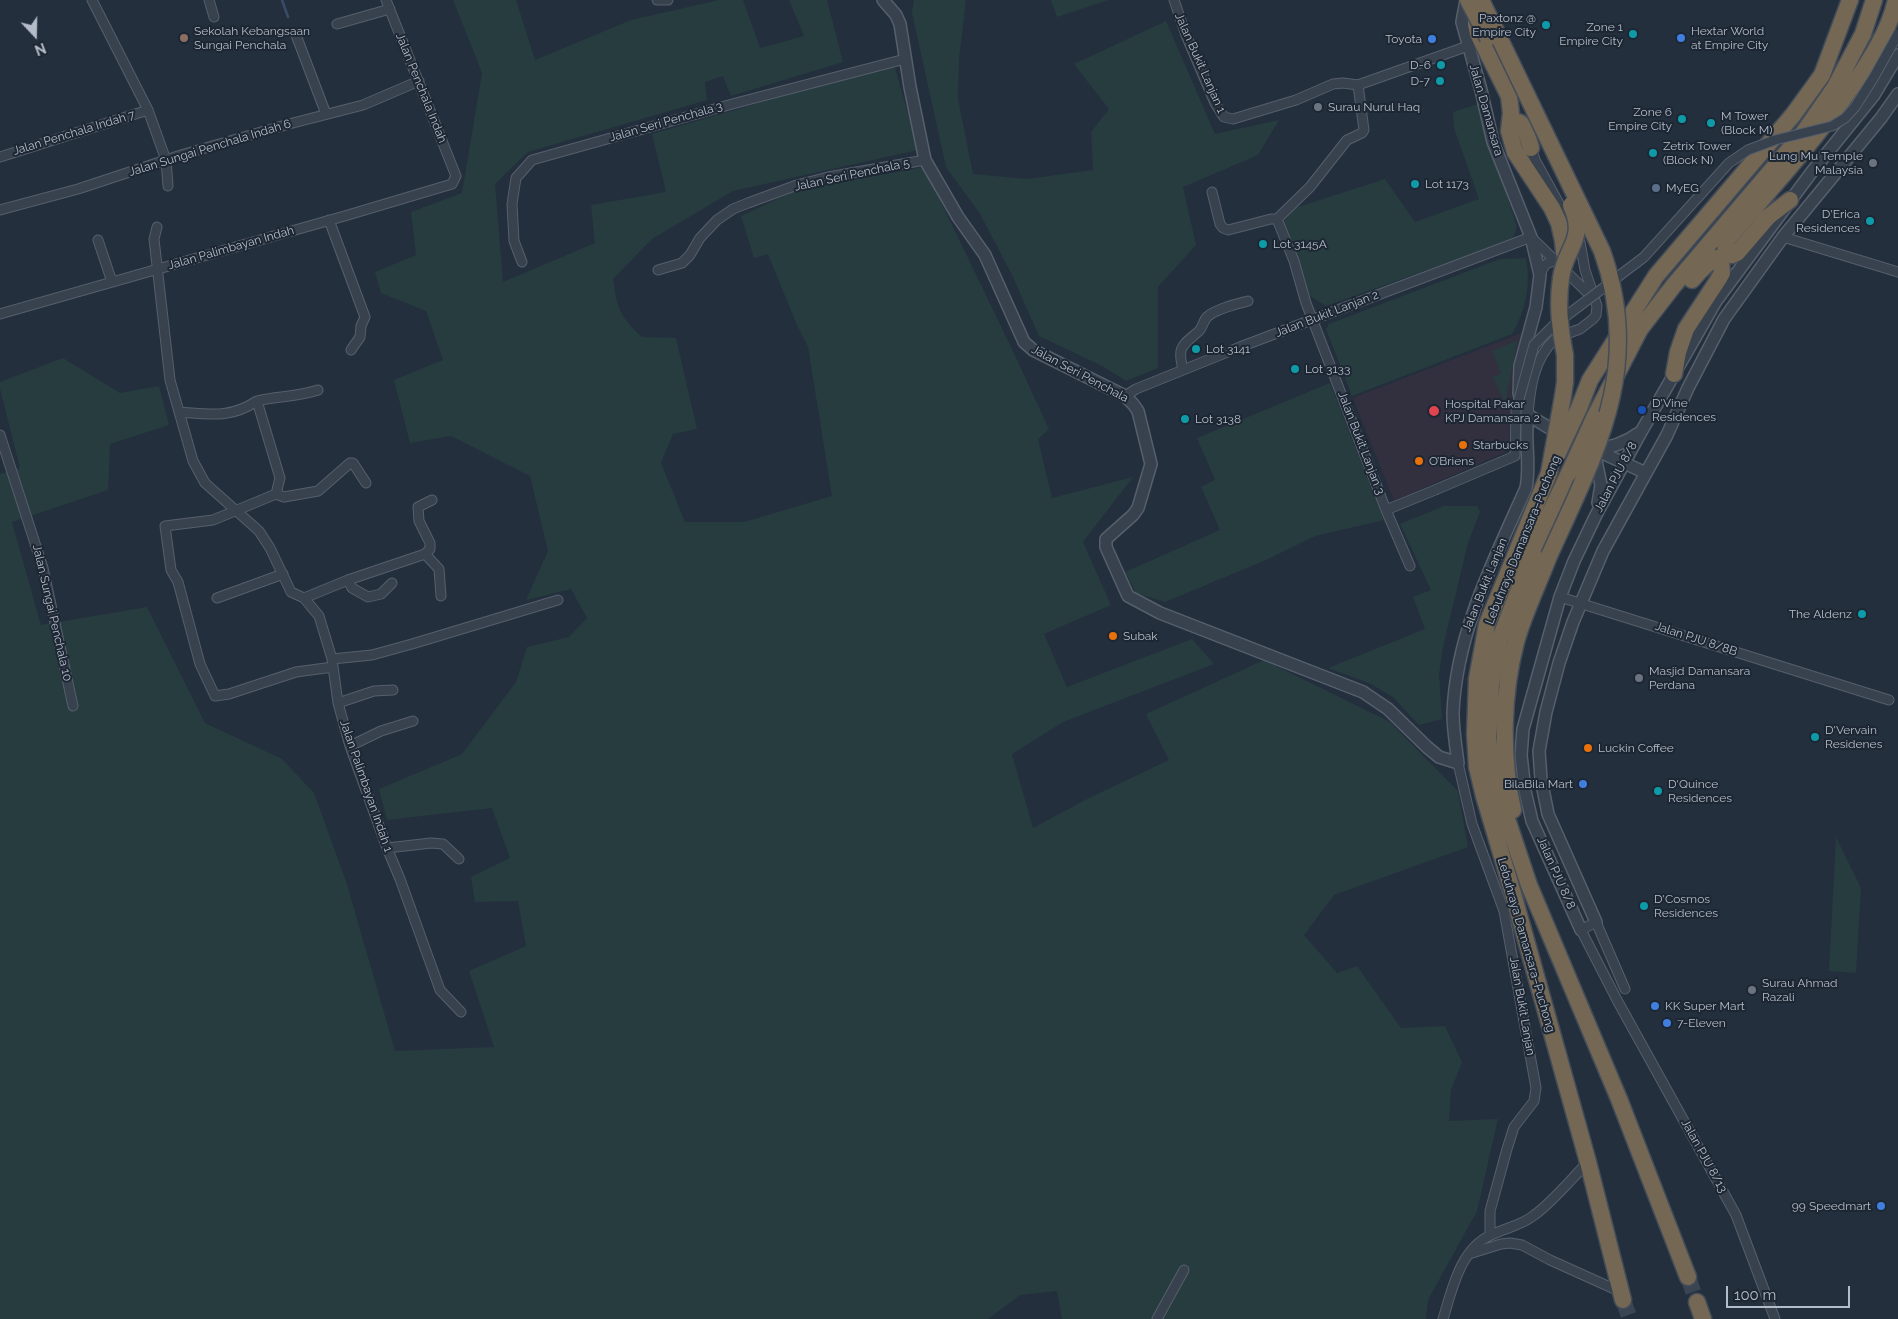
<!DOCTYPE html>
<html>
<head>
<meta charset="utf-8">
<style>
  body { margin:0 }
  #map { position:relative; width:1898px; height:1319px; overflow:hidden; background:#242f3e; font-family:Raleway,sans-serif }
  canvas { display:block }
  .north { position:absolute; left:10px; top:10px; width:50px; height:50px; -webkit-text-stroke:4px #1d2633; paint-order:stroke; rotate:159deg; font-size:14px; font-weight:700; line-height:20px; text-align:center; color:#b4bcc9 }
  .north::after { content:''; display:block; margin:auto; width:18px; height:22px; background:#b4bcc9; clip-path:polygon(50% 0,100% 100%,50% 72%,0 100%) }
  .scale { position:absolute; left:1726px; top:1286px; width:124px; height:22px; box-sizing:border-box; border:2px solid #b4bcc9; border-top:0; padding-left:6px; font-size:15px; line-height:18px; white-space:nowrap; color:#b4bcc9; -webkit-text-stroke:4px #1d2633; paint-order:stroke }
</style>
</head>
<body>
<div id="map">
<canvas width="1898" height="1319"></canvas>
<div class="north">N</div>
<div class="scale">100 m</div>
</div>
<script>
const g = document.querySelector('canvas').getContext('2d');
g.lineJoin = 'round';
function paint(path, color) { g.fillStyle = color; g.fill(path, 'evenodd'); }
function trace(path, color, width, dash) { g.strokeStyle = color; g.lineWidth = width; g.lineCap = dash ? 'butt' : 'round'; g.setLineDash(dash || []); g.stroke(path); }
function label(font, color, halo, rows, align = 'center') {
  g.font = font + ' Raleway,sans-serif'; g.lineWidth = 4; g.setLineDash([]); g.textBaseline = 'middle'; g.strokeStyle = halo; g.fillStyle = color; for (const [text, x, y, turn = 0] of rows) {
    g.save(); g.translate(x, y); g.rotate((+turn || 0) * Math.PI / 180); g.textAlign = isNaN(turn) ? turn : align; if (halo) g.strokeText(text, 0, 0); g.fillText(text, 0, 0); g.restore();
  }
}
paint(new Path2D(`
  M1522,333L1512,384L1508,451L1394,501L1353,398Z`), '#32303f');
paint(new Path2D(`
  M453,0H516L535,60L631,20L719,0H743L760,48L804,36L789,0H827L843,62L731,96L723,76L705,82L707,100L528,152L495,184L503,282L595,243L591,205L666,192L652,134L894,64L918,150L733,191L652,239L613,279C617,308 620,317 642,337L676,338L697,429L673,434L661,463L685,522H744L832,496L808,347L796,323L768,254L754,258L741,216L797,190L924,167L1012,349L1049,429L1038,439L1052,498L1133,477L1083,542L1111,605L1044,634L1067,687L1192,639L1214,664L1063,722L1012,754L1033,828L1089,798L1169,760L1146,714L1264,660L1390,722L1458,791L1468,847L1334,895L1304,935L1337,973L1357,966L1401,1028L1445,1026L1462,1062L1451,1090L1449,1121L1498,1119L1477,1211L1428,1300L1426,1319H1062L1057,1291L1020,1295L988,1319H0V474L20,468L0,389V382L63,358L120,393L159,386L169,425L110,444L108,490L12,522L41,625L147,607L205,723L282,759L314,793L347,884L395,1051L494,1047L469,971L526,946L518,901L475,902L471,877L510,858L492,808L387,820L379,789L462,754L516,682L527,647L569,637L587,618L571,589L526,600L548,551L530,476L451,436L410,443L394,380L443,360L426,311L381,293L375,272L416,255L411,212L462,193L482,73Z
  M914,0H966L959,59L958,99L973,174L1027,179L1093,170L1091,132L1109,109L1074,64L1166,21L1215,134L1279,120L1258,155L1183,187L1196,245L1158,287V368L1126,381L1102,366L1039,336L1012,275L980,214L946,167L912,13Z
  M1051,0H1108L1057,17Z
  M1478,104L1517,227L1512,240L1326,306L1310,296L1283,223L1295,208L1385,179L1415,222L1479,199L1454,128L1453,112Z
  M1526,258C1531,284 1526,311 1512,334L1352,396L1326,329L1329,324L1500,259Z
  M1518,340L1505,403L1493,377L1501,374L1492,351Z
  M1330,383L1384,520L1315,536L1266,560L1165,602L1136,593L1125,572L1220,530L1201,487L1215,480L1197,438Z
  M1444,506H1477L1480,512L1468,543L1443,647L1439,675L1442,719L1419,725L1393,697L1371,684L1328,668L1425,629L1413,597L1431,590L1400,524Z
  M1836,837L1861,888L1856,973L1829,971Z`), '#263c3f');
trace(new Path2D(`
  M282,0L288,17`), '#394c67', 2.5);
trace(new Path2D(`
  M1688,1277L1697,1302
  M1623,1300L1630,1319`), '#3a4453', 16, [16, 8]);
const minor = new Path2D(`
  M92,0L148,110L166,160L168,186
  M209,0L214,17
  M657,0H668
  M1174,0L1186,35L1215,103L1224,117L1233,119L1296,100L1333,84L1343,83L1358,85L1468,46
  M337,24L390,9
  M296,35L326,114
  M1531,146L1535,160L1580,242L1585,270L1597,306L1596,315L1593,319L1580,329L1569,333
  M0,157L148,110
  M1212,192L1220,224L1223,228L1228,230L1271,219H1277
  M0,210L78,189L181,155L289,124L363,105L419,81
  M1277,219L1294,261L1306,303L1386,510L1410,566
  M1277,219L1310,187L1347,140L1362,133L1364,130L1358,85
  M329,220L365,317L361,326L360,337L351,350
  M157,227L154,239L170,380L193,461L205,483L259,531L270,548L291,592L304,598L319,616L332,659L338,703L350,746L387,848L400,879L440,990L461,1012
  M1783,237L1898,272
  M98,240L112,282
  M522,262L514,241L512,204L516,178L532,160L736,103L905,59
  M658,270L682,263L690,255L700,238L717,220L733,209L748,203L797,185L828,177L925,160
  M1540,275C1544,265 1546,262 1556,261
  M0,314L348,215L452,184L456,176L386,0
  M1183,370C1177,346 1182,346 1199,331C1203,327 1203,321 1207,317C1215,309 1237,304 1248,301
  M318,390C298,397 277,396 257,401L280,478L276,494L213,520L165,526L171,570L178,582L200,664L215,696L229,694L296,672L333,667
  M1125,396L1136,389L1240,347L1531,237L1594,299
  M179,412C210,414 229,419 257,401
  M1528,415C1530,388 1534,359 1554,340
  M0,435L43,568L73,706
  M276,494L284,497L318,491L350,463H353L366,483
  M1386,510L1435,490
  M425,554L439,569L441,596
  M348,580L425,554L430,549V543L419,521L418,507L432,500
  M1560,597L1889,700
  M217,598L283,574
  M304,598L348,580L352,588L368,597L381,594L392,583
  M332,659L372,655L412,644L558,600
  M338,703L374,691L393,690
  M350,746L381,731L413,721
  M1458,763L1472,824L1504,911L1536,1088L1534,1101L1514,1127L1507,1149L1490,1211V1235
  M387,848L431,843L443,844L459,859
  M1625,989L1596,922L1581,930L1617,1000L1736,1215L1775,1319
  M1469,1254L1501,1244L1510,1243L1522,1245L1550,1260L1621,1292
  M1157,1319L1184,1270
  M1443,1319C1452,1290 1460,1249 1491,1235C1505,1228 1520,1226 1533,1216C1552,1203 1571,1179 1588,1162`);
const tertiary = new Path2D(`
  M883,0L896,15L900,24L910,87L925,160L958,217L985,255L1024,342L1033,350L1125,396L1133,404L1138,411L1151,464L1138,508L1133,515L1106,539V547L1128,596L1160,613L1363,692L1388,709L1427,747L1439,757L1458,763C1456,747 1453,730 1453,713C1456,633 1494,560 1526,488C1531,464 1524,439 1528,415
  M1466,0L1462,22L1481,90L1493,142L1531,237L1540,275L1536,307L1520,366L1519,393L1522,405L1528,415L1551,429
  M1589,447L1646,473
  M1594,449C1612,448 1625,443 1639,433
  M1594,451L1601,485L1598,503
  M1596,922L1548,814L1541,779L1539,751L1546,712L1559,663L1573,622L1603,551L1667,435L1688,388L1724,319L1783,237L1881,118L1898,94
  M1581,930L1532,821L1525,791L1521,755L1523,729L1560,597L1574,561L1596,515L1641,432L1716,301L1811,173L1874,95L1898,55`);
const motorway = new Path2D(`
  M1476,24L1478,34L1509,96L1511,113L1509,131L1515,152L1552,208L1559,223L1563,241L1565,261
  M1509,131C1521,107 1528,138 1531,148
  M1790,200L1768,217L1737,253L1732,255L1726,252L1725,242C1769,191 1815,141 1853,85C1871,59 1889,31 1896,0
  M1674,374L1678,352L1686,329L1718,280L1722,273L1721,262L1716,258C1706,263 1700,271 1692,280
  M1563,396L1565,382V355
  M1579,408L1590,380L1656,276L1793,115L1822,75L1850,0
  M1594,418L1640,329L1674,285L1804,132L1835,87L1863,34L1874,0
  M1549,473L1487,624L1477,679L1475,734L1477,767L1484,796L1512,890L1588,1162L1623,1300
  M1569,473L1542,530L1500,639L1491,685L1488,737L1491,764L1498,792L1529,885L1619,1099L1688,1277
  M1513,810C1501,756 1502,695 1516,642C1524,613 1538,585 1549,556
  M1697,1302L1703,1319`);
trace(minor, '#565f6c', 11);
trace(tertiary, '#565f6c', 14);
trace(motorway, '#434c59', 19);
trace(minor, '#38414e', 9);
trace(tertiary, '#38414e', 11);
trace(motorway, '#746855', 16);
const minorBridge = new Path2D(`
  M1435,490L1515,456L1516,410L1534,345L1553,326L1644,257L1729,163L1748,150L1775,140L1832,126L1845,118L1855,107L1874,77L1898,34`);
const motorwayBridge = new Path2D(`
  M1468,0L1488,38
  M1481,0L1602,251C1644,368 1596,452 1549,556
  M1565,355C1560,329 1557,305 1561,278C1565,247 1587,240 1571,205
  M1557,455L1579,408
  M1549,473L1563,396
  M1569,473L1594,418`);
trace(minorBridge, '#565f6c', 11, []);
trace(motorwayBridge, '#434c59', 19, []);
trace(minorBridge, '#38414e', 9);
trace(motorwayBridge, '#746855', 16);
for (const [x, y, r, color] of [
  [1546,25,5,"#0f9aa8"],
  [1633,34,5,"#0f9aa8"],
  [184,38,5,"#8d6e63"],
  [1681,38,5,"#3f7fe0"],
  [1432,39,5,"#3f7fe0"],
  [1441,65,5,"#0f9aa8"],
  [1440,81,5,"#0f9aa8"],
  [1318,107,5,"#6b7280"],
  [1682,119,5,"#0f9aa8"],
  [1711,123,5,"#0f9aa8"],
  [1653,153,5,"#0f9aa8"],
  [1873,163,5,"#6b7280"],
  [1415,184,5,"#0f9aa8"],
  [1656,188,5,"#5c6f8a"],
  [1870,221,5,"#0f9aa8"],
  [1263,244,5,"#0f9aa8"],
  [1196,349,5,"#0f9aa8"],
  [1295,369,5,"#0f9aa8"],
  [1642,410,5,"#1a4fb4"],
  [1434,411,6,"#e0444e"],
  [1185,419,5,"#0f9aa8"],
  [1463,445,5,"#e8710a"],
  [1419,461,5,"#e8710a"],
  [1862,614,5,"#0f9aa8"],
  [1113,636,5,"#e8710a"],
  [1639,678,5,"#6b7280"],
  [1815,737,5,"#0f9aa8"],
  [1588,748,5,"#e8710a"],
  [1583,784,5,"#3f7fe0"],
  [1658,791,5,"#0f9aa8"],
  [1644,906,5,"#0f9aa8"],
  [1752,990,5,"#6b7280"],
  [1655,1006,5,"#3f7fe0"],
  [1667,1023,5,"#3f7fe0"],
  [1881,1206,5,"#3f7fe0"]
]) { const dot = new Path2D(); dot.arc(x, y, r, 0, 2 * Math.PI); g.fillStyle = color; g.fill(dot); trace(dot, '#1d2633', 2); }
label('12px', '#b4bcc9', '#1d2633', [
  ["Paxtonz @",1536,18,"right"],
  ["Empire City",1536,32,"right"],
  ["Zone 1",1623,27,"right"],
  ["Empire City",1623,41,"right"],
  ["Sekolah Kebangsaan",194,31],
  ["Sungai Penchala",194,45],
  ["Hextar World",1691,31],
  ["at Empire City",1691,45],
  ["Toyota",1422,39,"right"],
  ["D-6",1431,65,"right"],
  ["D-7",1430,81,"right"],
  ["Surau Nurul Haq",1328,107],
  ["Zone 6",1672,112,"right"],
  ["Empire City",1672,126,"right"],
  ["M Tower",1721,116],
  ["(Block M)",1721,130],
  ["Zetrix Tower",1663,146],
  ["(Block N)",1663,160],
  ["Lung Mu Temple",1863,156,"right"],
  ["Malaysia",1863,170,"right"],
  ["Lot 1173",1425,184],
  ["MyEG",1666,188],
  ["D'Erica",1860,214,"right"],
  ["Residences",1860,228,"right"],
  ["Lot 3145A",1273,244],
  ["Lot 3141",1206,349],
  ["Lot 3133",1305,369],
  ["D'Vine",1652,403],
  ["Residences",1652,417],
  ["Hospital Pakar",1445,404],
  ["KPJ Damansara 2",1445,418],
  ["Lot 3138",1195,419],
  ["Starbucks",1473,445],
  ["O’Briens",1429,461],
  ["The Aldenz",1852,614,"right"],
  ["Subak",1123,636],
  ["Masjid Damansara",1649,671],
  ["Perdana",1649,685],
  ["D'Vervain",1825,730],
  ["Residenes",1825,744],
  ["Luckin Coffee",1598,748],
  ["BilaBila Mart",1573,784,"right"],
  ["D'Quince",1668,784],
  ["Residences",1668,798],
  ["D'Cosmos",1654,899],
  ["Residences",1654,913],
  ["Surau Ahmad",1762,983],
  ["Razali",1762,997],
  ["KK Super Mart",1665,1006],
  ["7-Eleven",1677,1023],
  ["99 Speedmart",1871,1206,"right"]
], 'left');
label('12px', '#b4bcc9', '#1d2633', [
  ["Jalan Bukit Lanjan 1",1200,63,66],
  ["Jalan Penchala Indah",421,88,68],
  ["Jalan Damansara",1486,110,74],
  ["Jalan Seri Penchala 3",666,122,-16],
  ["Jalan Penchala Indah 7",74,133,-17],
  ["Jalan Sungai Penchala Indah 6",210,148,-17],
  ["Jalan Seri Penchala 5",852,175,-12],
  ["Jalan Palimbayan Indah",231,248,-16],
  ["Jalan Bukit Lanjan 2",1327,314,-21],
  ["Jalan Seri Penchala",1080,374,28],
  ["Jalan Bukit Lanjan 3",1361,443,69],
  ["Jalan PJU 8/8",1616,477,-62],
  ["Lebuhraya Damansara–Puchong",1523,540,-68],
  ["Jalan Bukit Lanjan",1485,585,-68],
  ["Jalan Sungai Penchala 10",52,613,77],
  ["Jalan PJU 8/8B",1696,639,18],
  ["Jalan Palimbayan Indah 1",366,786,71],
  ["Jalan PJU 8/8",1556,873,66],
  ["Lebuhraya Damansara–Puchong",1526,945,74],
  ["Jalan Bukit Lanjan",1522,1006,80],
  ["Jalan PJU 8/13",1704,1156,61]
]);
</script>
</body>
</html>
